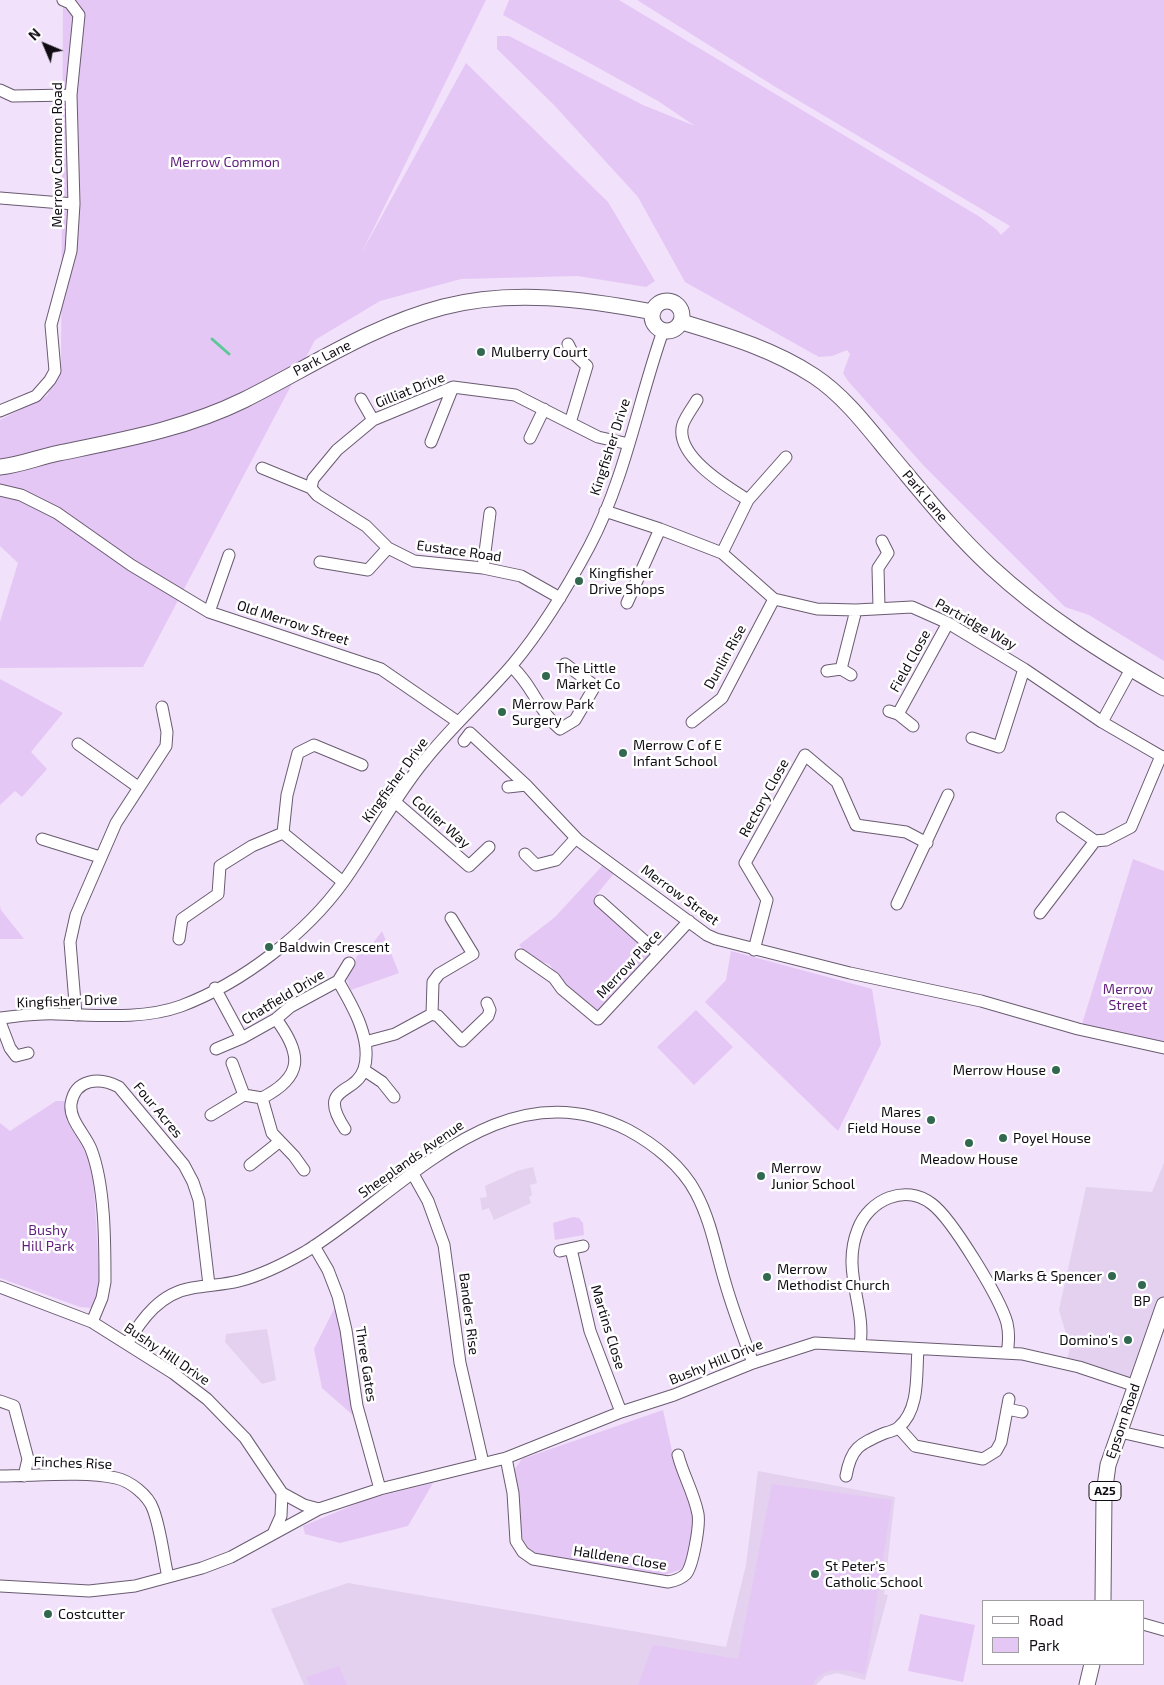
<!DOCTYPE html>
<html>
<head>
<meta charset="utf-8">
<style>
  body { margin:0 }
  #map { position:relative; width:1164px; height:1685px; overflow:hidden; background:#f1e1fa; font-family:"Exo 2",sans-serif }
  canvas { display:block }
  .legend { position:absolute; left:982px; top:1600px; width:162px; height:65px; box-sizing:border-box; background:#fff; border:1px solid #a09ea1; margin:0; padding:6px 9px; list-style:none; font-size:15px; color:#110c14 }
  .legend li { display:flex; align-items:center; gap:10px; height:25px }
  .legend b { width:25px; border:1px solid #a09ea1 }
  .north { position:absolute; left:20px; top:20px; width:50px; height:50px; -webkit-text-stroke:4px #fff; paint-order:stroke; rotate:315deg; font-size:14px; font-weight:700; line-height:20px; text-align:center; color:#110c14 }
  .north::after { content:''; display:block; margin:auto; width:18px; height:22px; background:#110c14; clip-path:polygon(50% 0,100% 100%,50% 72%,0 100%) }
</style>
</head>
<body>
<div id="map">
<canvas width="1164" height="1685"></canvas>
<ul class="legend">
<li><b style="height:6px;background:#fff"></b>Road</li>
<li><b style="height:14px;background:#e5c7f5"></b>Park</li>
</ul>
<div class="north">N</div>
</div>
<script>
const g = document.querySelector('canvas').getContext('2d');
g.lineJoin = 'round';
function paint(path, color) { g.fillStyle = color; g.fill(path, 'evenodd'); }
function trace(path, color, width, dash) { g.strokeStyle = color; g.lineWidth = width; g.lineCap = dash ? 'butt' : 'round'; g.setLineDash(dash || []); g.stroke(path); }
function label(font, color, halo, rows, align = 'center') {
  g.font = font + ' "Exo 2",sans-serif'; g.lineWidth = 5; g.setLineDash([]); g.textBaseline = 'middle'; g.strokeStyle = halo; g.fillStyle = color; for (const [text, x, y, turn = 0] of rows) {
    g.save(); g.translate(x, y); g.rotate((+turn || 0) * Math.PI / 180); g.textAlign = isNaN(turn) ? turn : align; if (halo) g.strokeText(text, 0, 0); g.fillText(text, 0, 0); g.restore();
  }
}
paint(new Path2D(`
  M1164,1163V1305L1136,1386L1066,1364L1070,1347L1059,1310L1086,1187L1152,1192Z
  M533,1167L537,1183L530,1185L532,1195L529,1197L531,1203L494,1220L489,1208L482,1210L480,1198L487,1197L485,1186L517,1171Z
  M267,1329L276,1380L262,1384L225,1342L226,1334Z
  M758,1471L895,1497L884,1594L888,1595L865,1680L837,1673L825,1676L816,1685H304L271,1609L348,1583L726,1647L746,1565Z`), '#e3d1ef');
paint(new Path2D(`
  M63,0H486L361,254L466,63L608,202L655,281L646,287L578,276L461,279L380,301L315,340L143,667L0,668V622L18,563L0,546V420L47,396L61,365Z
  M509,0H619L980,217L997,230L1001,235L1010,226L774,86L637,0H1164V661L1089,615L1065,607L924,466L848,381L843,373L850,354L847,350L832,356L819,357L685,282L638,197L554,105L497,49V36H509L643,105L695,126L658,101L503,15Z
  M0,679L63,713L31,752L47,769L22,797L15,791L0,805Z
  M1133,859L1164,871V1043L1082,1024Z
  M604,864L616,871L593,899L653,954L599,1013L566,985L549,964L531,958L519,945L555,917Z
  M0,906L1,910L24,939H0Z
  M382,931L399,973L351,990L347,980L361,947L368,950Z
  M731,951L872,989L881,1044L838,1131L705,1002L726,980Z
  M696,1010L733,1047L694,1085L657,1047Z
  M56,1101H65L66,1119L86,1153L93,1173L100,1287L98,1298L91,1308L80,1307L0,1278V1123L10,1131Z
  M573,1217L579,1218L583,1223L584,1235L555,1240L553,1223Z
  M336,1305L355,1417L322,1388L314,1349Z
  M663,1410L674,1460L695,1515L685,1568L662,1576L537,1555C513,1542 516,1495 514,1470L522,1459Z
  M433,1483L408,1526L340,1543L305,1534L303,1526L368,1499Z
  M772,1484L892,1500L865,1674C846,1670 823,1663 812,1685H638L653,1645L738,1659Z
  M920,1614L975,1625L963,1682L908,1671Z
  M339,1666L347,1685H310L306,1677Z`), '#e5c7f5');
trace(new Path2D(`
  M212,339L229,354`), '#5ac897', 3);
const minor = new Path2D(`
  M0,90L13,96L71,95
  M0,198L74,204
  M568,344L572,352L587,366L570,423
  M361,399L373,420
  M697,400C693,407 686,416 683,424C673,455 727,487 748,500L786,457
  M0,411L36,396L50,380L55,371L51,325L71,251L74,204L71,95L79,15L70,3L63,0
  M530,438L544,409
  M431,442L453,387
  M262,468L311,488L317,495L366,526L388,548L414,561L483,568L521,576L560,598
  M311,488L313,479L337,450L373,420L453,387L515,395L598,437L629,444
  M0,490L21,495L57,513L131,565L209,612L381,669L458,722
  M605,511L660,529L722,553L774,599L817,609L856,610L912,607L948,623L1024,669L1102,722L1131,669
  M722,553L748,500
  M320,562L368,570L388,548
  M483,568L490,513
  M627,603L660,529
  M879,608L878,568L888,553L882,541
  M209,612L229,555
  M511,666C532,684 539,712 560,729L575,720L595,686L565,664
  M841,669L856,610
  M827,671L841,669L851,675
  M889,711L898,714L913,726
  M898,714L948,623
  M692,722L722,698L774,599
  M1102,722L1164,758
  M972,738L999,747L1024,669
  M464,741L470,733L526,785L578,840L707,935L716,939L850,973L981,1001L1078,1029L1164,1048
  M78,744L138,787
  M508,787L526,785
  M395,802L469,866L489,847
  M1062,818L1095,841
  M42,839L100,857
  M525,854L536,865L556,860L576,838
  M343,882L283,833L287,795L298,753L314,745L362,765
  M600,901L658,953
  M897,904L948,795
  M1040,913L1095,841L1106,840L1131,827L1161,756
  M179,939L182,919L218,894L220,866L252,846L283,833
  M754,950L767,900L745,863L805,755L837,782L856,825L906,832L927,843
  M521,955L554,978L562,989L598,1019L689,921
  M338,981C352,1005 373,1040 364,1069C355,1096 316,1085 345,1129
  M338,981L349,963
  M215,988L242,1038L276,1019L290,1007L338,981
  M432,1014L433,982L439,974L473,954L451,918
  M76,1015L70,942L76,915L116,823L166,746L167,732L162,707
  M0,1018C19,1016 38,1013 57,1014C97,1015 142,1020 181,1006C242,983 306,934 344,881C372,842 394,797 425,760C452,726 485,697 513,664C543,628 567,588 589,547C625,479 638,402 663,331
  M276,1019C303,1055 303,1077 262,1098L272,1133L294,1156L304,1170
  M0,1022L10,1048L16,1056L28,1053
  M365,1042L395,1034L432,1014L438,1016L462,1041L488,1016L490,1010L487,1003
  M216,1049L242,1038
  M232,1063L244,1095L262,1098
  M364,1070L382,1082L394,1097
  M211,1115L244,1095
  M250,1165L279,1142
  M413,1174L428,1201L444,1245L460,1363L483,1463
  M314,1246L328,1270L338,1296L346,1330L357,1406L380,1489
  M571,1249L590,1331L621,1412
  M560,1251L583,1246
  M0,1287L92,1322L173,1373L207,1399L245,1438L282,1493L304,1505L319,1509
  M92,1322L102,1298L105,1282C105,1242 105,1185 91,1149C85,1134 69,1120 71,1104C75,1078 100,1077 119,1087L184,1165L193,1182L199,1200L209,1285
  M127,1344C142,1318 161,1293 192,1288C208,1285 223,1285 239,1281C262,1275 284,1264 305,1252C403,1192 501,1065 628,1130C654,1144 682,1166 696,1193C711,1221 716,1252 725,1282C733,1310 743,1336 753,1363
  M860,1345C866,1306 841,1271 858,1229C869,1200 905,1183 932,1204C952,1219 1000,1298 1007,1323C1009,1332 1009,1343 1007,1353
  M0,1401L14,1406L28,1459L24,1476
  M1007,1409L1022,1412
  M899,1428L915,1446L983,1459L996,1451L1001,1442L1009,1399
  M1120,1432L1164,1442
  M506,1458L513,1493L516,1541L523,1552L533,1559L668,1582C674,1581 681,1579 686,1574C693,1566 700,1525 698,1514C694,1493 683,1475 678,1455
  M0,1476C35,1476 83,1471 116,1478C130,1481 148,1495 153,1509C161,1530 163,1555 168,1577
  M846,1476C851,1448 859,1444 885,1433C889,1432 896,1430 899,1427C920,1409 916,1374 918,1349
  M273,1534L281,1516L282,1493
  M0,1586L89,1591L135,1586L202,1568L231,1557L319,1509L380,1489L506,1458L621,1412L674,1395L753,1363L815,1343L1022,1354L1079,1367L1136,1386
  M1143,1624L1164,1630`);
const major = new Path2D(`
  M652 316a15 15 0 1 1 30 0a15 15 0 1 1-30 0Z
  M682,322C728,336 773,349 814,376C843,395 866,425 888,452C921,491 953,532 991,567C1043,615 1103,653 1164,688
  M0,467C20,465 39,457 59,453C122,440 185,429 244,400C310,367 371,326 443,307C512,289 584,299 653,312
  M1103,1601L1104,1494L1108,1465L1164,1305
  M1087,1685L1092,1664`);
trace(minor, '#695b70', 13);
trace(major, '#695b70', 17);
trace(minor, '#fff', 11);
trace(major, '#fff', 15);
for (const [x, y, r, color] of [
  [481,352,5,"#31684f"],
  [579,581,5,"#31684f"],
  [546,676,5,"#31684f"],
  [502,712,5,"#31684f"],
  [623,753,5,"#31684f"],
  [269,947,5,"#31684f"],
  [1056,1070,5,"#31684f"],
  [931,1120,5,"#31684f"],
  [1003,1138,5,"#31684f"],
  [969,1143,5,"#31684f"],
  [761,1176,5,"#31684f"],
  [1112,1276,5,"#31684f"],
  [767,1277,5,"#31684f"],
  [1142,1285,5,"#31684f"],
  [1128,1340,5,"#31684f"],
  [815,1574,5,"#31684f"],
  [48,1614,5,"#31684f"]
]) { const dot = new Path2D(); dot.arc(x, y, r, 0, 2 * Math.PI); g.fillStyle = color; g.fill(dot); trace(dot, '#fff', 2); }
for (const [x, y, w] of [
  [1105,1491,32]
]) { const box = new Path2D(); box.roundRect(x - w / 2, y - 9.5, w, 19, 4); g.fillStyle = '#fff'; g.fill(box); trace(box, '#110c14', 1); }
label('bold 12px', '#110c14', null, [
  ["A25",1105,1491]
]);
label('14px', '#110c14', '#fff', [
  ["Merrow Common Road",57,155,-90],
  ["Park Lane",322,358,-27],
  ["Gilliat Drive",410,390,-22],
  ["Kingfisher Drive",610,447,-72],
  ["Park Lane",925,496,50],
  ["Eustace Road",459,551,8],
  ["Old Merrow Street",293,623,18],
  ["Partridge Way",976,624,29],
  ["Dunlin Rise",725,657,-61],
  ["Field Close",910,661,-61],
  ["Kingfisher Drive",395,780,-54],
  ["Rectory Close",764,798,-61],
  ["Collier Way",441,822,41],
  ["Merrow Street",680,895,36],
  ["Merrow Place",629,964,-47],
  ["Chatfield Drive",283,997,-31],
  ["Kingfisher Drive",67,1001,-2],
  ["Four Acres",158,1110,50],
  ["Sheeplands Avenue",411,1159,-35],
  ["Banders Rise",469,1314,83],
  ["Martins Close",608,1327,73],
  ["Bushy Hill Drive",167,1354,34],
  ["Bushy Hill Drive",716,1362,-22],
  ["Three Gates",366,1364,81],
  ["Epsom Road",1123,1421,-71],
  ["Finches Rise",73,1463,2],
  ["Halldene Close",620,1558,9]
]);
label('14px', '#611f7d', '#fff', [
  ["Merrow Common",225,162],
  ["Merrow",1128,989],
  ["Street",1128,1005],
  ["Bushy",48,1230],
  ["Hill Park",48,1246]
]);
label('14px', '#110c14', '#fff', [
  ["Mulberry Court",491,352],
  ["Kingfisher",589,573],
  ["Drive Shops",589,589],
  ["The Little",556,668],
  ["Market Co",556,684],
  ["Merrow Park",512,704],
  ["Surgery",512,720],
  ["Merrow C of E",633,745],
  ["Infant School",633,761],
  ["Baldwin Crescent",279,947],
  ["Merrow House",1046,1070,"right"],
  ["Mares",921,1112,"right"],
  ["Field House",921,1128,"right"],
  ["Poyel House",1013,1138],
  ["Meadow House",969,1159,"center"],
  ["Merrow",771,1168],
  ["Junior School",771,1184],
  ["Merrow",777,1269],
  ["Methodist Church",777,1285],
  ["Marks & Spencer",1102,1276,"right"],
  ["BP",1142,1301,"center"],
  ["Domino's",1118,1340,"right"],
  ["St Peter's",825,1566],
  ["Catholic School",825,1582],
  ["Costcutter",58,1614]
], 'left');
</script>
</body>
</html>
